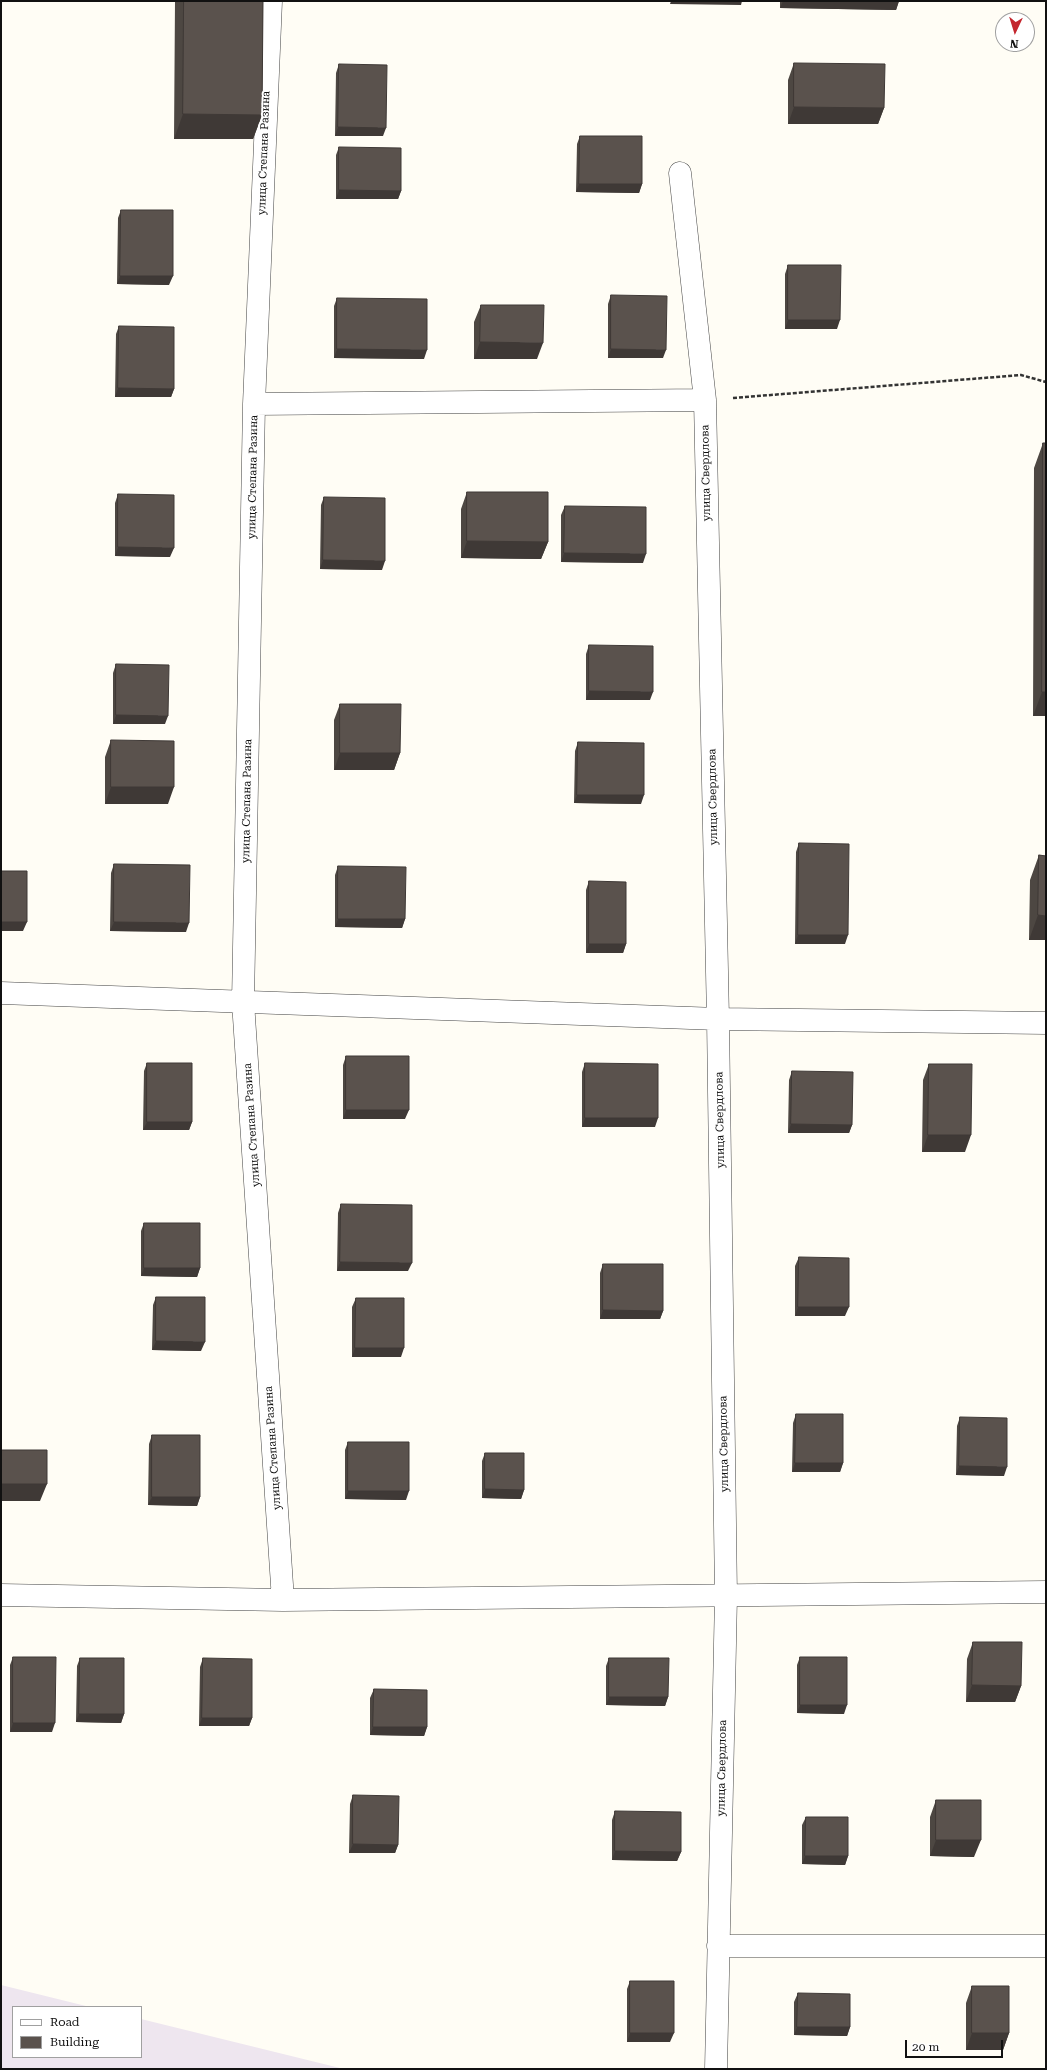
<!DOCTYPE html>
<html>
<head>
<meta charset="utf-8">
<style>
  body { margin:0 }
  #map { position:relative; width:1047px; height:2070px; overflow:hidden; background:#fffdf5; font-family:"Roboto Serif",serif }
  canvas { display:block }
  .frame { position:absolute; inset:0; border:2px solid #111; pointer-events:none }
  .legend { position:absolute; left:12px; top:2006px; width:130px; height:52px; box-sizing:border-box; background:#fff; border:1px solid #a0a0a0; margin:0; padding:5px 7px; list-style:none; font-size:12px; color:#111 }
  .legend li { display:flex; align-items:center; gap:8px; height:20px }
  .legend b { width:20px; border:1px solid #a0a0a0 }
  .north { position:absolute; left:995px; top:12px; width:40px; height:40px; box-sizing:border-box; background:#fff; border:1px solid #a0a0a0; border-radius:50%; rotate:184deg; font-size:11px; font-weight:700; line-height:16px; text-align:center; color:#111 }
  .north::after { content:''; display:block; margin:auto; width:14px; height:18px; background:#c4262e; clip-path:polygon(50% 0,100% 100%,50% 72%,0 100%) }
  .scale { position:absolute; left:905px; top:2040px; width:98px; height:18px; box-sizing:border-box; border:2px solid #111; border-top:0; padding-left:5px; font-size:12px; line-height:14px; white-space:nowrap; color:#111; -webkit-text-stroke:3px #fff; paint-order:stroke }
</style>
</head>
<body>
<div id="map">
<canvas width="1047" height="2070"></canvas>
<div class="frame"></div>
<ul class="legend">
<li><b style="height:5px;background:#fff"></b>Road</li>
<li><b style="height:11px;background:#5a524d"></b>Building</li>
</ul>
<div class="north">N</div>
<div class="scale">20 m</div>
</div>
<script>
const g = document.querySelector('canvas').getContext('2d');
g.lineJoin = 'round';
function paint(path, color) { g.fillStyle = color; g.fill(path, 'evenodd'); }
function trace(path, color, width, dash) { g.strokeStyle = color; g.lineWidth = width; g.lineCap = dash ? 'butt' : 'round'; g.setLineDash(dash || []); g.stroke(path); }
function label(font, color, halo, rows, align = 'center') {
  g.font = font + ' "Roboto Serif",serif'; g.lineWidth = 4; g.setLineDash([]); g.textBaseline = 'middle'; g.strokeStyle = halo; g.fillStyle = color; for (const [text, x, y, turn = 0] of rows) {
    g.save(); g.translate(x, y); g.rotate((+turn || 0) * Math.PI / 180); g.textAlign = isNaN(turn) ? turn : align; if (halo) g.strokeText(text, 0, 0); g.fillText(text, 0, 0); g.restore();
  }
}
paint(new Path2D(`
  M1,1985L90,2007H13V2057H141V2019L344,2069H1Z`), '#eee6ef');
const minor = new Path2D(`
  M271,1L254,404L243,1002L283,1600
  M680,173L705,400L718,1019L726,1596L716,2069
  M254,404L705,400
  M1,993L718,1019L1046,1023
  M1,1595L283,1600L1046,1592
  M718,1946H1046`);
trace(minor, '#444', 23);
trace(new Path2D(`
  M733,398L1021,375L1046,382`), '#333', 2.5, [4, 2]);
trace(minor, '#fff', 22);
paint(new Path2D(`
  M175,1H263L262,115L253,139H174Z
  M780,1H899L896,10L780,8Z
  M794,63L884,108L878,124H788V80Z
  M339,64L383,136H335L336,73Z
  M580,136L642,184L639,193L576,192L577,144Z
  M339,147L401,191L398,199H336V155Z
  M121,210L169,285L117,284L118,218Z
  M788,265L837,329H785V274Z
  M611,295L663,358H608V304Z
  M337,298L424,359L334,358V306Z
  M481,305L537,359H474V322Z
  M119,326L174,389L171,397H115L116,334Z
  M1043,443H1046V716H1033L1034,468Z
  M467,492L548,542L541,559L461,558V509Z
  M118,494L170,557L115,556V503Z
  M324,497L382,570L320,569L321,505Z
  M565,506L643,563L561,562V515Z
  M589,645L650,700H586V654Z
  M116,664L165,724H113V673Z
  M340,704L400,753L394,770H334V720Z
  M111,740L168,804H105V757Z
  M578,742L641,804L574,803L575,751Z
  M799,843L845,944H795L796,852Z
  M1039,855L1046,856V940H1029L1030,880Z
  M114,864L186,932L110,931L111,873Z
  M338,866L405,919L402,928L335,927V875Z
  M589,881L626,944L623,953H586V890Z
  M346,1056L405,1119H343V1065Z
  M147,1063L192,1122L189,1130H143L144,1071Z
  M585,1063L655,1127H582V1072Z
  M929,1064L965,1152H922L923,1080Z
  M792,1071L852,1125L849,1133H788L789,1080Z
  M341,1204L408,1271H337L338,1213Z
  M144,1223L200,1268L197,1277L141,1276V1231Z
  M799,1257L845,1316H795V1266Z
  M603,1264L663,1311L660,1319H600V1273Z
  M156,1297L201,1351L152,1350L153,1305Z
  M356,1298L401,1357H352V1307Z
  M796,1414L843,1463L840,1472H792L793,1423Z
  M960,1417L1004,1476L956,1475L957,1426Z
  M152,1435L200,1497L197,1506L148,1505L149,1444Z
  M348,1442L406,1500L345,1499V1450Z
  M485,1453L524,1490L521,1499L482,1498V1461Z
  M973,1642L1021,1686L1015,1702H966L967,1659Z
  M13,1657L52,1732H10V1665Z
  M800,1657L844,1714L797,1713V1665Z
  M80,1658L124,1714L121,1723L76,1722L77,1666Z
  M203,1658L252,1718L249,1726H199L200,1667Z
  M609,1658L668,1697L665,1706L606,1705V1666Z
  M374,1689L427,1727L424,1736L370,1735V1698Z
  M353,1795L398,1845L395,1853H349L350,1804Z
  M936,1800L974,1857L930,1856V1817Z
  M615,1811L681,1852L677,1861L612,1860V1820Z
  M806,1817L848,1856L845,1865L802,1864V1825Z
  M630,1981L670,2042H627V1989Z
  M972,1986L1009,2033L1003,2050H966V2003Z
  M798,1993L850,2027L847,2036L794,2035V2002Z`), '#4d4742');
paint(new Path2D(`
  M671,1H742L741,5L670,4Z
  M783,1H899L896,10L780,8Z
  M794,107L884,108L878,124H788Z
  M183,114L262,115L253,139H174Z
  M338,127L386,128L383,136H335Z
  M579,184H642L639,193L576,192Z
  M339,190L401,191L398,199H336Z
  M120,276H173L169,285L117,284Z
  M788,320H840L837,329H785Z
  M480,342L543,343L537,359H474Z
  M337,349L427,350L424,359L334,358Z
  M611,349L666,350L663,358H608Z
  M118,388L174,389L171,397H115Z
  M467,541L548,542L541,559L461,558Z
  M118,547L174,548L170,557L115,556Z
  M564,553L646,554L643,563L561,562Z
  M323,560L385,561L382,570L320,569Z
  M589,691L653,692L650,700H586Z
  M1042,692H1046V716H1033Z
  M116,715L168,716L165,724H113Z
  M340,753H400L394,770H334Z
  M111,787H174L168,804H105Z
  M577,795H644L641,804L574,803Z
  M1038,915L1046,916V940H1029Z
  M338,919H405L402,928L335,927Z
  M1,922H27L23,931H1Z
  M114,922L189,923L186,932L110,931Z
  M798,935H848L845,944H795Z
  M589,944H626L623,953H586Z
  M346,1110H409L405,1119H343Z
  M585,1118H658L655,1127H582Z
  M147,1122H192L189,1130H143Z
  M791,1124L852,1125L849,1133H788Z
  M928,1135H971L965,1152H922Z
  M340,1262L412,1263L408,1271H337Z
  M144,1268H200L197,1277L141,1276Z
  M798,1307H849L845,1316H795Z
  M603,1310L663,1311L660,1319H600Z
  M156,1341L205,1342L201,1351L152,1350Z
  M355,1348H404L401,1357H352Z
  M795,1463H843L840,1472H792Z
  M959,1466L1007,1467L1004,1476L956,1475Z
  M1,1484H47L40,1501H1Z
  M485,1489L524,1490L521,1499L482,1498Z
  M348,1491H409L406,1500L345,1499Z
  M152,1497H200L197,1506L148,1505Z
  M972,1685L1021,1686L1015,1702H966Z
  M609,1697H668L665,1706L606,1705Z
  M800,1705H847L844,1714L797,1713Z
  M79,1714H124L121,1723L76,1722Z
  M202,1718H252L249,1726H199Z
  M13,1723H55L52,1732H10Z
  M373,1727H427L424,1736L370,1735Z
  M936,1840H981L974,1857L930,1856Z
  M353,1844L398,1845L395,1853H349Z
  M615,1851L681,1852L677,1861L612,1860Z
  M805,1856H848L845,1865L802,1864Z
  M797,2027H850L847,2036L794,2035Z
  M630,2033H674L670,2042H627Z
  M972,2033H1009L1003,2050H966Z`), '#3f3936');
const building = new Path2D(`
  M184,1H263L262,115L183,114Z
  M794,63L885,64L884,108L794,107Z
  M339,64L387,65L386,128L338,127Z
  M580,136H642V184H579Z
  M339,147L401,148V191L339,190Z
  M121,210H173V276H120Z
  M788,265H841L840,320H788Z
  M611,295L667,296L666,350L611,349Z
  M337,298L427,299V350L337,349Z
  M481,305H544L543,343L480,342Z
  M119,326L174,327V389L118,388Z
  M1043,443H1046V692H1042Z
  M467,492H548V542L467,541Z
  M118,494L174,495V548L118,547Z
  M324,497L385,498V561L323,560Z
  M565,506L646,507V554L564,553Z
  M589,645L653,646V692L589,691Z
  M116,664L169,665L168,716L116,715Z
  M340,704H401L400,753H340Z
  M111,740L174,741V787H111Z
  M578,742L644,743V795H577Z
  M799,843L849,844L848,935H798Z
  M1039,855L1046,856V916L1038,915Z
  M114,864L190,865L189,923L114,922Z
  M338,866L406,867L405,919H338Z
  M1,871H27V922H1Z
  M589,881L626,882V944H589Z
  M346,1056H409V1110H346Z
  M147,1063H192V1122H147Z
  M585,1063L658,1064V1118H585Z
  M929,1064H972L971,1135H928Z
  M792,1071L853,1072L852,1125L791,1124Z
  M341,1204L412,1205V1263L340,1262Z
  M144,1223H200V1268H144Z
  M799,1257L849,1258V1307H798Z
  M603,1264H663V1311L603,1310Z
  M156,1297H205V1342L156,1341Z
  M356,1298H404V1348H355Z
  M796,1414H843V1463H795Z
  M960,1417L1007,1418V1467L959,1466Z
  M152,1435H200V1497H152Z
  M348,1442H409V1491H348Z
  M1,1450H47V1484H1Z
  M485,1453H524V1490L485,1489Z
  M973,1642H1022L1021,1686L972,1685Z
  M13,1657H56L55,1723H13Z
  M800,1657H847V1705H800Z
  M80,1658H124V1714H79Z
  M203,1658L252,1659V1718H202Z
  M609,1658H669L668,1697H609Z
  M374,1689L427,1690V1727H373Z
  M353,1795L399,1796L398,1845L353,1844Z
  M936,1800H981V1840H936Z
  M615,1811L681,1812V1852L615,1851Z
  M806,1817H848V1856H805Z
  M630,1981H674V2033H630Z
  M972,1986H1009V2033H972Z
  M798,1993L850,1994V2027H797Z`);
paint(building, '#5a524d');
trace(building, '#3f3936', 1);
label('11px', '#111', '#fff', [
  ["улица Степана Разина",264,153,-88],
  ["улица Свердлова",706,473,-91],
  ["улица Степана Разина",253,477,-89],
  ["улица Свердлова",713,797,-91],
  ["улица Степана Разина",247,801,-89],
  ["улица Свердлова",720,1120,-91],
  ["улица Степана Разина",252,1125,-94],
  ["улица Свердлова",724,1444,-91],
  ["улица Степана Разина",273,1448,-94],
  ["улица Свердлова",722,1768,-89]
]);
</script>
</body>
</html>
